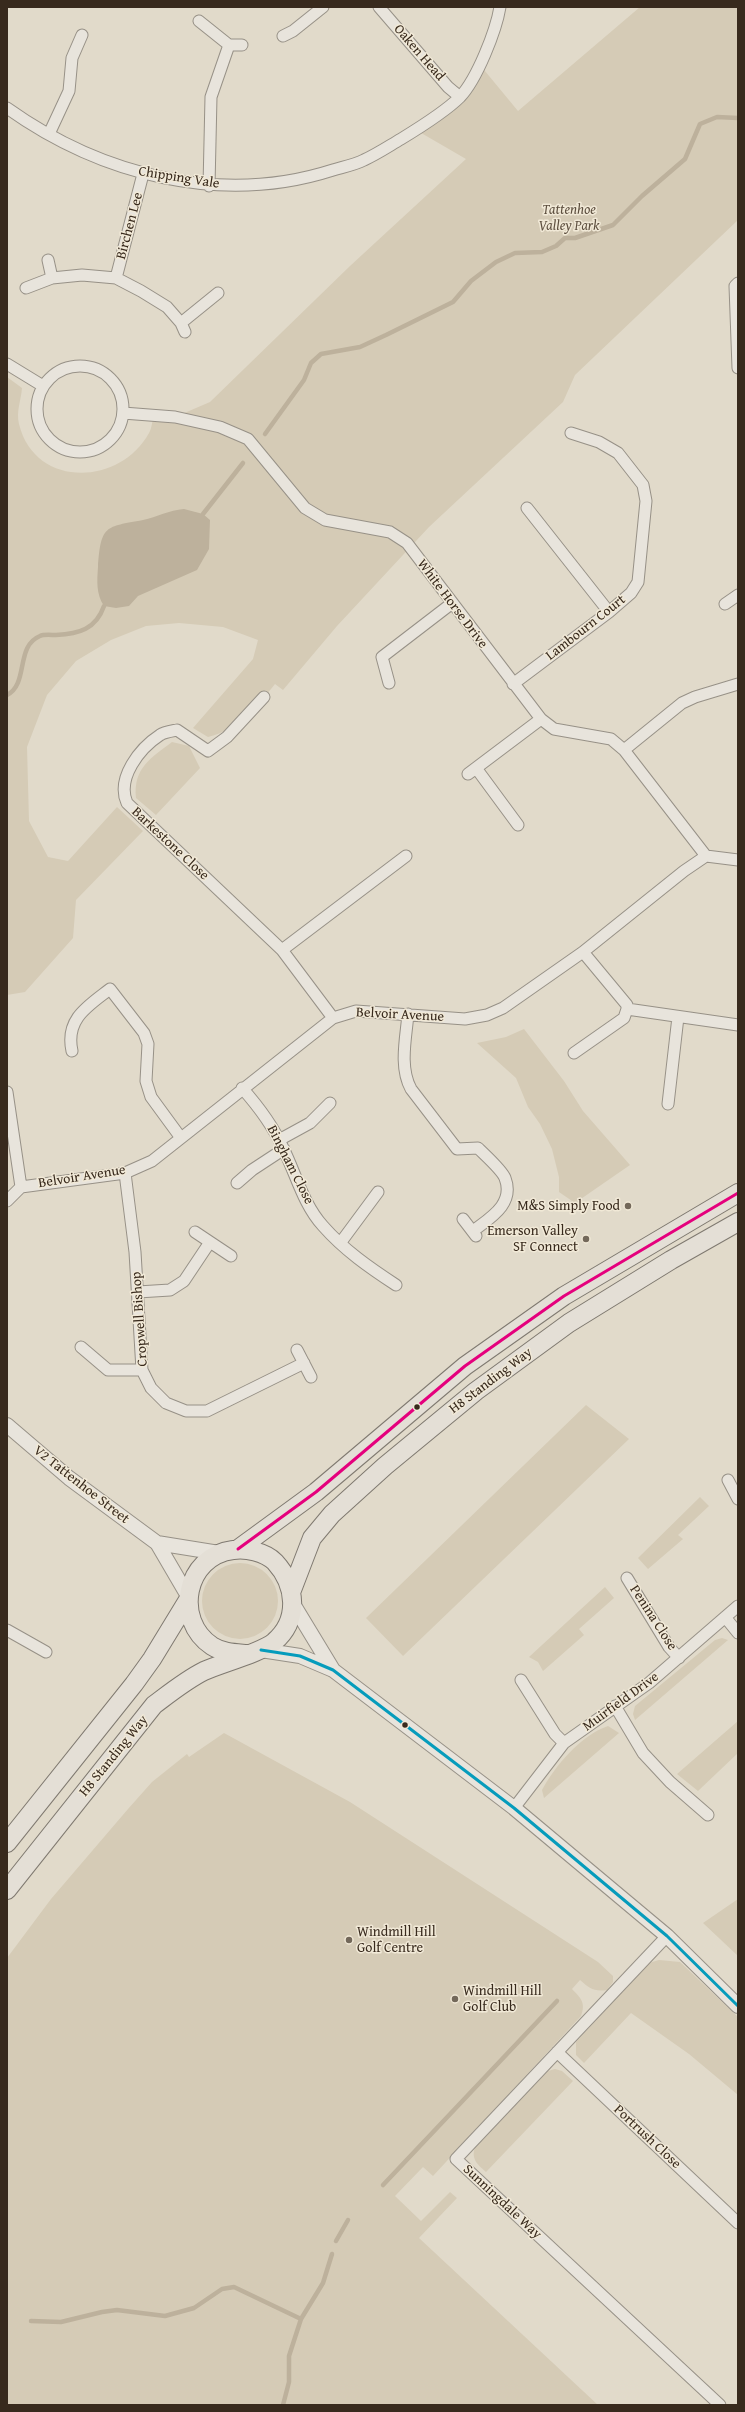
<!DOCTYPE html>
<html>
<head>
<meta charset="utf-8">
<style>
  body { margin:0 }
  #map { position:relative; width:745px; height:2412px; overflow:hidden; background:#e1daca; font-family:"Gentium Book Plus",serif }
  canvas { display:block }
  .frame { position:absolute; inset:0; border:8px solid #382a1d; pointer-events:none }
</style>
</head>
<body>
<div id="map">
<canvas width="745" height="2412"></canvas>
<div class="frame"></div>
</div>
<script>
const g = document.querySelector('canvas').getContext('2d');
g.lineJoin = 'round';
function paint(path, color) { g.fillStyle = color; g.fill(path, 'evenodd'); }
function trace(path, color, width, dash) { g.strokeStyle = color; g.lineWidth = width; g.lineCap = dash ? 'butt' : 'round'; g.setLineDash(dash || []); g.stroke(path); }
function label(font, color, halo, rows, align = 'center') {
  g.font = font + ' "Gentium Book Plus",serif'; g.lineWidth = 3; g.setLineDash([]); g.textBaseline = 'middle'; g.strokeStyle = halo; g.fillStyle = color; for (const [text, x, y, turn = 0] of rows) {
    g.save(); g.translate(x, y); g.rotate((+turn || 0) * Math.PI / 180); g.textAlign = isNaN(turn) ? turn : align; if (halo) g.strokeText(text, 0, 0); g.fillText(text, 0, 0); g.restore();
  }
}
paint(new Path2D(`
  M640,7H738V220L575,375L563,402L429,527L337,626L283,690L275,684C257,707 237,730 208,737L193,728L253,659L258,640L223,627L179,623L146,626L111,640L76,661L47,695L27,747L29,821L48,857L68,861L117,807L143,831L76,900L73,938L25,992L7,995V377L22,388C21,401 16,411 19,424C35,489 120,486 149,433C152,428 152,421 154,416L175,417L210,402L350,266L466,159L416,130L460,97L480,65L518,111Z
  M172,742L189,746L200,768L156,815L136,798C133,768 151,758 172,742Z
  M524,1029L564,1081L583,1111L630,1165L575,1203L559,1192V1177L552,1149L540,1124L528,1107L516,1078L477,1043L506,1037Z
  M586,1405L629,1439L403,1656L366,1618Z
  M700,1497L709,1506L678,1535L683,1539L648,1569L638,1558Z
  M202 1601a38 38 0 1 1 76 0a38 38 0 1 1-76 0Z
  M605,1587L614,1598L579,1629L584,1635L543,1671L538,1662L529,1657Z
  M722,1638L728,1640L635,1720L633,1714L635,1706L715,1640Z
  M738,1721V1753L698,1791L677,1774Z
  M608,1726L619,1733L544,1798L542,1790C555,1766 581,1735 608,1726Z
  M224,1733L350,1802L598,1962L613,1976V1982L607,1990C594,1992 589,1988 580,1980L572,1989C581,1998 586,2003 581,2016L433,2176L423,2167L395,2196L421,2221L450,2192L457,2198L419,2238L598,2405H7V1958L51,1899L128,1809L152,1782L187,1754L189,1757Z
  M738,1899V1956L703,1923Z
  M659,1960L680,1962L738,2017V2095L689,2054L631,2013L584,2063L576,2055V2042L649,1963Z
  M555,2069L562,2071L573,2081L486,2172C477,2164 471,2159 475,2147L548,2071Z`), '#d5cbb6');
paint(new Path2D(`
  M184,509L203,514L210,520L209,549L197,570L138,596L129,606L116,608L104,606C96,594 97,581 98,567C101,525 105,527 143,520C157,517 169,510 184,509Z`), '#bdb19c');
trace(new Path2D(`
  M265,434L304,380L311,363L321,354L360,347L386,335L453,302L471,281L496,262L515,253L542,252L556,246L565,238H575L613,225L642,196L685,159L700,124L717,117L738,118
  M203,514L243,463
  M7,695C29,684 15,646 40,636C44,634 51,635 56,635C79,634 96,629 104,606
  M383,2185L557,2001
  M336,2241L348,2220
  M31,2321L61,2322L102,2312L117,2310L165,2316L194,2308L222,2289L234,2287L301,2319
  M283,2405L289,2382V2356L301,2319L323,2283L332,2254`), '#bdb19c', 4.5);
const minor = new Path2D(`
  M379,7L448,87L460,97
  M199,21L229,45H242
  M283,36L293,31L323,7
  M7,108C101,175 221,206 333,170C343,167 354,165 364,160C377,154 389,146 401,139C419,128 445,112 460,97C477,79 496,31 500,7
  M49,134L69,91L72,58L82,35
  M209,186L211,97L229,45
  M48,260L52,278
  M116,278L143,174
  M738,283L735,286L738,368
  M26,288L52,278L82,275L116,278L141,291L167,307L181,323L185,332
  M181,323L218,293
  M7,364L43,386
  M37 409a43 43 0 1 1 86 0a43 43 0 1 1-86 0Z
  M123,413L175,417L220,427L248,439L305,508L325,520L390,532L407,543L541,719L554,729L611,739L624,750L706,856L738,860
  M527,508L609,612
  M725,604L738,595
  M389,683L382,657L451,604
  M513,684L609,612L631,593L638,582L646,501L643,485L618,453L599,442L571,433
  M264,697L227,737L208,751L177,730C172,731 164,732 160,735C140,748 116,778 127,803L282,950L333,1018
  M624,750L682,703L695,697L738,684
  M476,768L518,825
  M468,774L541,719
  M282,950L406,856
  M583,952L627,1005V1009L738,1025
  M408,1014C406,1038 399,1067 411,1089L457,1149L478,1148C485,1155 502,1170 505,1178C515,1204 490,1218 473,1231
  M72,1051C65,1019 88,1006 110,989L144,1033L148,1044L146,1081L151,1097L181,1138
  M574,1053L624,1018L627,1009
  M242,1088C258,1106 273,1126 283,1148C296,1174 303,1204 323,1226C344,1250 370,1268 396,1285
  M7,1092L21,1187
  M668,1104L678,1017
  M279,1140L310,1123L330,1103
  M125,1173L135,1252L142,1370L151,1388L166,1403L186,1411H207L304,1363
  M237,1183L252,1170L284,1149
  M7,1201L21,1187L125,1173L152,1161L333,1018L356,1011L465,1019L487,1015L503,1008L583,952L684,871L706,856
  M463,1219L476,1236
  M195,1232L231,1256
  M341,1242L378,1192
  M138,1292L170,1290L184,1281L210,1242
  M81,1347L108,1370H142
  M297,1350L311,1377
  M728,1480L738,1499
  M627,1578L669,1647L679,1658
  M725,1617L738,1633
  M7,1630L46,1652
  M521,1680L555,1734L564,1743
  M615,1706L643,1753L670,1782L708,1815
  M514,1808L564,1743L649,1683L738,1606
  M667,1936L456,2159L720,2405
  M557,2052L738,2223`);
const tertiary = new Path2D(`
  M7,1425L69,1478L157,1543L188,1596
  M157,1543L219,1553
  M293,1604L333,1670
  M261,1650L300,1656L333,1670L514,1808L667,1936L738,2006`);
const trunk = new Path2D(`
  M238,1549L316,1492L465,1366L564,1296L738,1193
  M292,1590L312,1538L332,1514L385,1466L476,1391L569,1323L671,1260L738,1222
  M7,1843L134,1684L152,1659L188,1600
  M7,1890L154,1705C170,1693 186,1680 204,1671C222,1663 260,1653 274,1642C300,1620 296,1585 275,1562C265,1552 246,1548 233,1550C185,1556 173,1620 212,1646C223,1653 235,1653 247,1654`);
trace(minor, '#979187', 13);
trace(tertiary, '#979187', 16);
trace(trunk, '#7f7970', 20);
trace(minor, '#e8e4dc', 11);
trace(tertiary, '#e8e4dc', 14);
trace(trunk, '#e4dfd6', 18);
trace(new Path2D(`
  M261,1650L300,1656L333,1670L514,1808L667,1936L738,2006`), '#069cbc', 3);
trace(new Path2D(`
  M238,1549L316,1492L465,1366L564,1296L738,1193`), '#e5007d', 3);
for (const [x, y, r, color] of [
  [628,1206,4,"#73685a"],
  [586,1239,4,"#73685a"],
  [417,1407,3.5,"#382a1d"],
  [405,1725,3.5,"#382a1d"],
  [349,1940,4,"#73685a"],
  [455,1999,4,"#73685a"]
]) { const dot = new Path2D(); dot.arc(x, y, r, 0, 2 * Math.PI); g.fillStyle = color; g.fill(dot); trace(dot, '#f1e9d7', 1.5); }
label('14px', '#382a1d', '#f1e9d7', [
  ["Oaken Head",419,53,49],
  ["Chipping Vale",179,178,9],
  ["Birchen Lee",130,226,-75],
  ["White Horse Drive",452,604,53],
  ["Lambourn Court",586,628,-38],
  ["Barkestone Close",170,844,43],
  ["Belvoir Avenue",400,1015,3],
  ["Bingham Close",290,1165,63],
  ["Belvoir Avenue",82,1177,-9],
  ["Cropwell Bishop",140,1319,-94],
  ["H8 Standing Way",491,1381,-37],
  ["V2 Tattenhoe Street",81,1485,38],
  ["Penina Close",653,1618,57],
  ["Muirfield Drive",621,1702,-36],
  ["H8 Standing Way",114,1756,-51],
  ["Portrush Close",647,2137,43],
  ["Sunningdale Way",502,2202,43]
]);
label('italic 14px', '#5d4f3f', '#f1e9d7', [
  ["Tattenhoe",569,210],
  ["Valley Park",569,226]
]);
label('14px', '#382a1d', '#f1e9d7', [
  ["M&S Simply Food",620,1206],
  ["Emerson Valley",578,1231],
  ["SF Connect",578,1247],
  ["Windmill Hill",357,1932,"left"],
  ["Golf Centre",357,1948,"left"],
  ["Windmill Hill",463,1991,"left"],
  ["Golf Club",463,2007,"left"]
], 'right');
</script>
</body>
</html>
